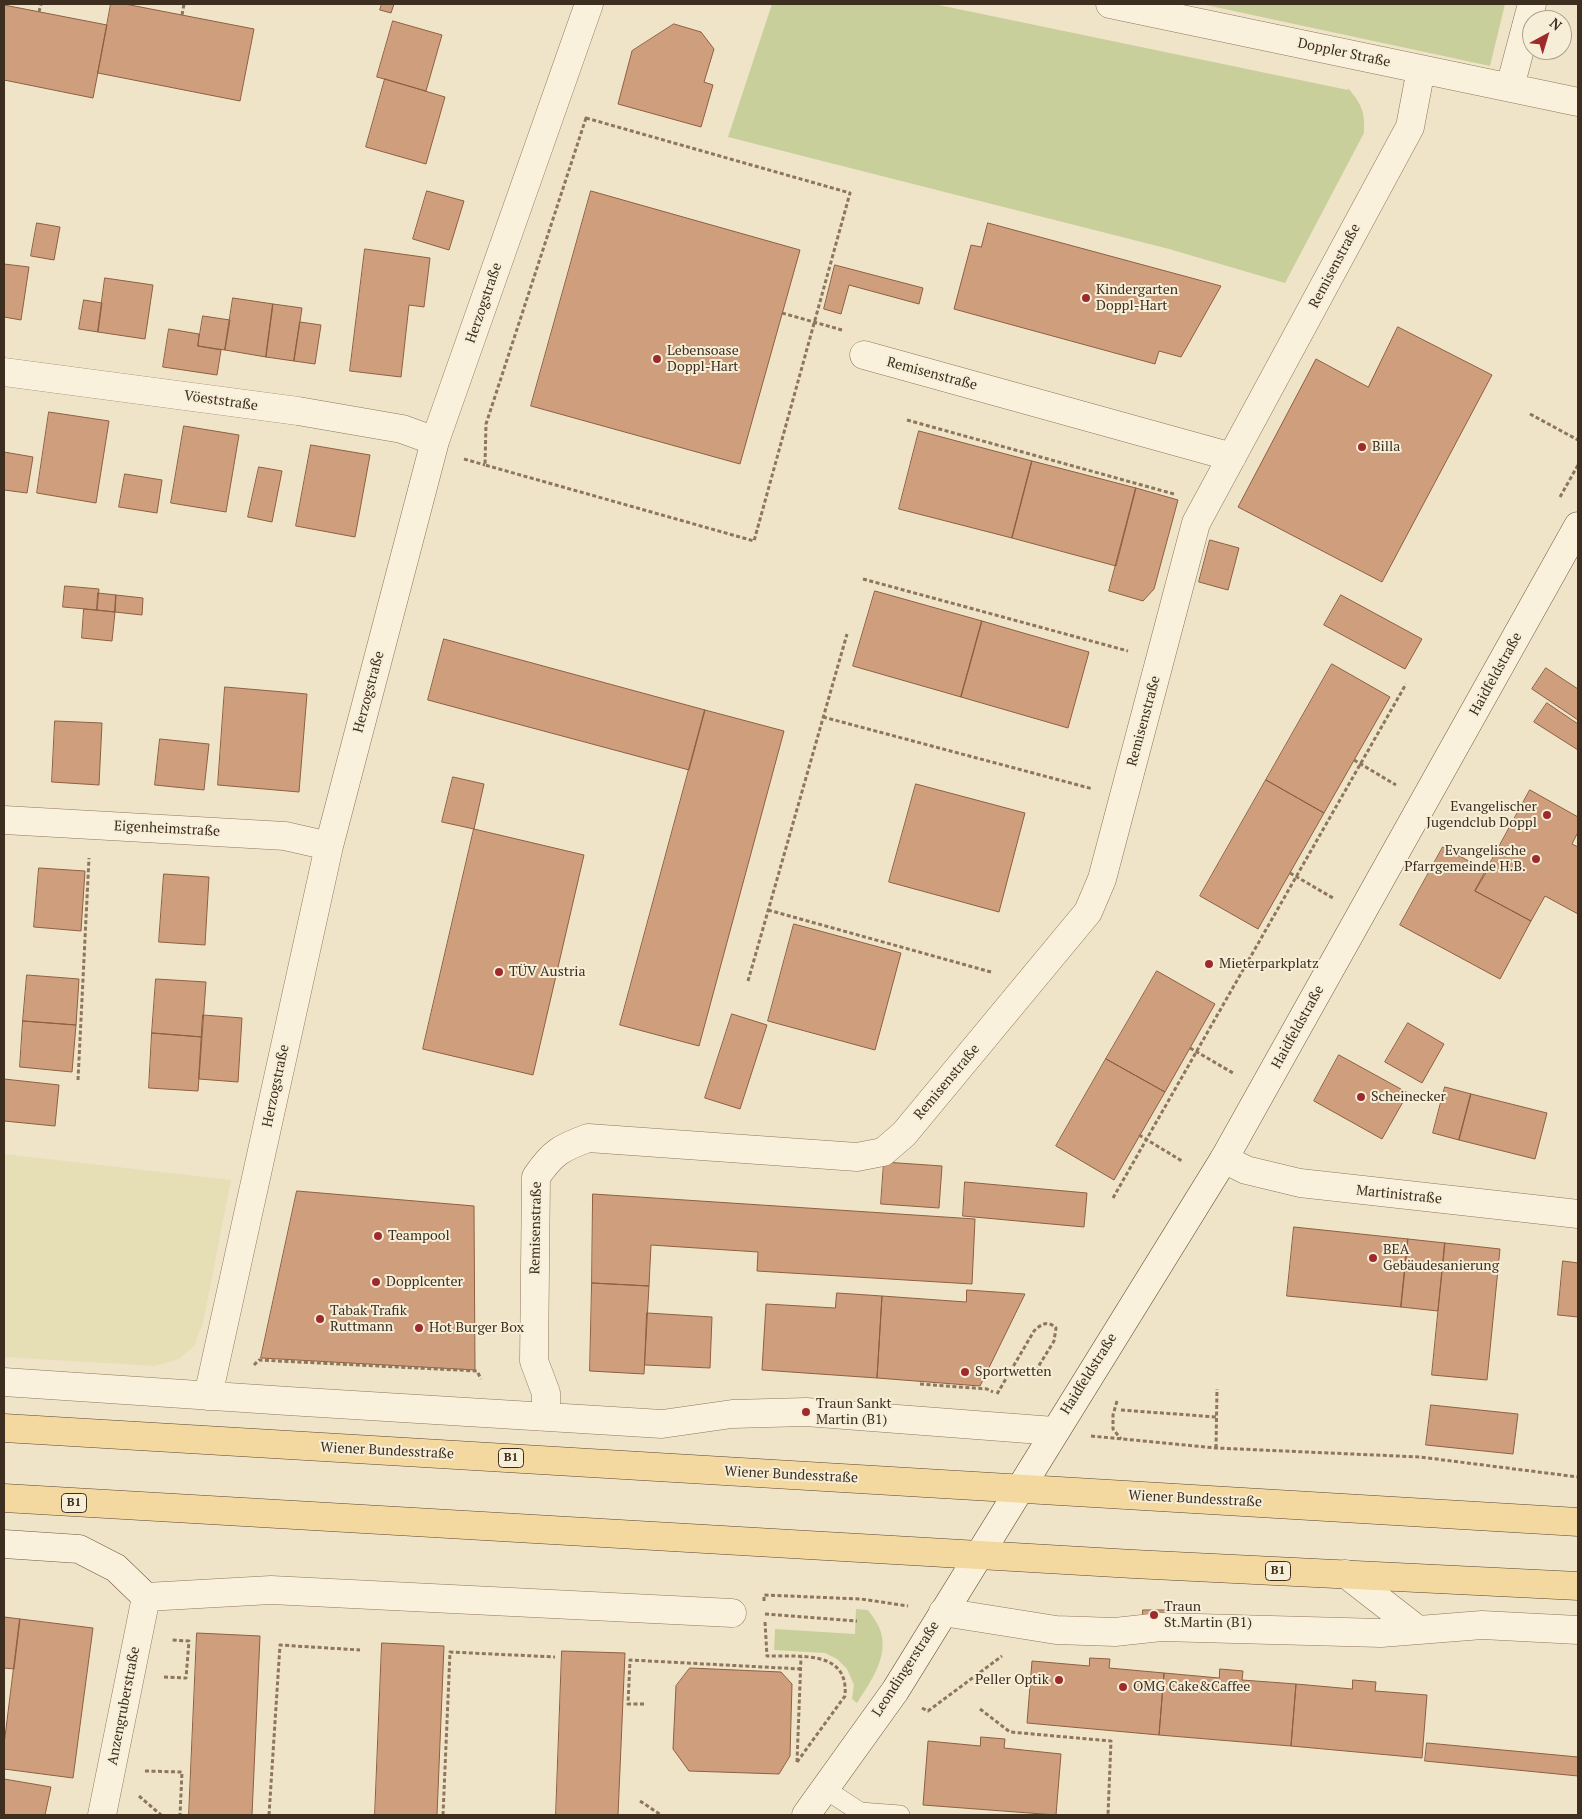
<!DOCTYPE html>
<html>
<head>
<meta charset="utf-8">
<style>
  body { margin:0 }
  #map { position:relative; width:1582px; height:1819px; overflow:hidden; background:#f0e4c8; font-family:"PT Serif",serif }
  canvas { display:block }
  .frame { position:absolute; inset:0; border:5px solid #3d2e20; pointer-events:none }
  .north { position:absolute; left:1522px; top:10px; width:50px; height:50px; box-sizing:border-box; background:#f7eed8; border:1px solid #ada18e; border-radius:50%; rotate:39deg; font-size:14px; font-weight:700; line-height:20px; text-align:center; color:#3d2e20 }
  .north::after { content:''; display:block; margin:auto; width:18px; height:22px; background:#9e2a2b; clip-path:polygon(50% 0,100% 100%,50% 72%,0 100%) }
</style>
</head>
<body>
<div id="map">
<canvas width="1582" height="1819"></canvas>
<div class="frame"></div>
<div class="north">N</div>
</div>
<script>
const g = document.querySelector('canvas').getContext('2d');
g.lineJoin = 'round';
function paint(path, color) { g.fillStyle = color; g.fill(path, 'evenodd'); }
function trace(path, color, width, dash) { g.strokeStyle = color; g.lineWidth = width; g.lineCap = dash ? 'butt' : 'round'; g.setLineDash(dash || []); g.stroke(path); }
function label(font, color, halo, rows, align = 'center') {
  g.font = font + ' "PT Serif",serif'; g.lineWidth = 4; g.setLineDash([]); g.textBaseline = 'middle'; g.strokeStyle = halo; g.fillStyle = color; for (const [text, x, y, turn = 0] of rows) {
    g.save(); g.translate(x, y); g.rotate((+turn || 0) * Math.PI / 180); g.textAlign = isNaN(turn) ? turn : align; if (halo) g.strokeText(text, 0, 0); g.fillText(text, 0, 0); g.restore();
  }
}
paint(new Path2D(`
  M4,1154L231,1180L203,1323L194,1346L179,1359L155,1366L4,1357Z`), '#e6deb5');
paint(new Path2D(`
  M772,4H934L1348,90V88C1362,105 1365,111 1364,133L1285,283L1169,249L728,137Z
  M1201,4H1505L1490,66Z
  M856,1609L868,1610C872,1615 876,1621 879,1627C891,1654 871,1681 857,1703L852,1699L854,1685L847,1669L837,1659L825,1653L774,1650L775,1629L855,1634Z`), '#c9cf9b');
const building = new Path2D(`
  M111,4H125L254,29L240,101L98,73Z
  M382,4H394L391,13L380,10Z
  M4,5L107,25L93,98L4,80Z
  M393,21L442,35L426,91L377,77Z
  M674,24L701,32L714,49L704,82L713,85L701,127L618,104L632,51Z
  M385,79L445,97L426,164L366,147Z
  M427,191L464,201L449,250L413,239Z
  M591,191L800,250L740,464L531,406Z
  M37,223L60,227L54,260L31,256Z
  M988,223L1221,286L1181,357L1159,351L1155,364L954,309L971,245L981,247Z
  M365,249L430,258L424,307L409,305L401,377L350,371Z
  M4,264L29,267L21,320L4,317Z
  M835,265L923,288L919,304L849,285L841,314L824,309Z
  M105,278L153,285L145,339L98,332Z
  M233,298L273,304L266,357L225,350Z
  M84,300L102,303L98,332L79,329Z
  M273,304L302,308L294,361L266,357Z
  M203,316L230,320L225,350L198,346Z
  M300,322L321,325L315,364L294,361Z
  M1398,327L1492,375L1382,582L1238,507L1316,359L1368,387Z
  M169,329L199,334L198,346L221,350L217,375L163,367Z
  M49,412L109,421L96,503L37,493Z
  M184,426L239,435L226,512L171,503Z
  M919,431L1032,461L1012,538L899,509Z
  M311,445L370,455L355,537L296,526Z
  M4,452L33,457L27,493L4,490Z
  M1032,461L1136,488L1116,566L1012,538Z
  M259,467L282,471L272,522L248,517Z
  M125,474L162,480L157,513L119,507Z
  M1136,488L1178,500L1154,589L1143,601L1109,591Z
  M1210,540L1239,548L1228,590L1199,582Z
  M65,586L99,589L97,610L63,607Z
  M875,591L982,621L961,697L853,666Z
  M98,593L116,595L115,612L97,610Z
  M116,595L143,598L142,615L115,612Z
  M1341,595L1422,639L1405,669L1324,625Z
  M84,609L115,612L112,641L82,638Z
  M982,621L1089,652L1068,728L961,697Z
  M444,639L705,710L689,770L428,700Z
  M1332,664L1390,697L1324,813L1266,780Z
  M1546,668L1578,689V720L1532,689Z
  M225,687L307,694L299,792L218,785Z
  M1547,703L1578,724V750L1534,722Z
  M705,710L784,731L699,1046L620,1025Z
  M55,721L102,723L99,785L52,782Z
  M160,739L209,744L204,790L155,785Z
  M453,777L484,784L474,829L442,822Z
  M1266,780L1324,813L1258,929L1200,896Z
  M916,784L1025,813L999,912L889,882Z
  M1530,790L1578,817V832L1572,844L1578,847V914L1545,896L1531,921L1475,891Z
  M474,829L584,855L533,1075L423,1049Z
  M1443,847L1487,871L1475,891L1531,921L1500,979L1400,925Z
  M39,868L85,871L81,931L34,927Z
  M164,874L209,877L205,945L159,942Z
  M794,924L901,953L875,1050L768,1021Z
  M1157,971L1215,1004L1165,1092L1106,1059Z
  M27,975L79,979L76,1025L23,1021Z
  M156,979L206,982L202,1037L152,1033Z
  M732,1014L767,1025L740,1109L705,1098Z
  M203,1015L242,1018L238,1082L199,1079Z
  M23,1021L76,1025L72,1072L20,1067Z
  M1408,1023L1444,1044L1422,1083L1385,1062Z
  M152,1033L202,1037L198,1091L149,1088Z
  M1339,1055L1408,1093L1382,1139L1314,1101Z
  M1106,1059L1165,1092L1114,1180L1056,1146Z
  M4,1079L59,1085L55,1126L4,1121Z
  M1445,1087L1471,1094L1459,1140L1433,1133Z
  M1471,1094L1547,1113L1535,1159L1459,1140Z
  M884,1162L942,1166L939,1208L881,1204Z
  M965,1182L1087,1193L1084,1227L963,1216Z
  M297,1191L474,1206L475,1370L261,1358Z
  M593,1194L975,1219L972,1284L757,1271L758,1252L651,1245L649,1286L592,1283Z
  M1294,1227L1408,1239L1401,1307L1287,1296Z
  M1408,1239L1445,1243L1438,1311L1401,1307Z
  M1445,1243L1500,1249L1487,1380L1432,1375Z
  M1563,1261L1578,1263V1317L1558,1315Z
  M592,1283L649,1286L644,1374L590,1371Z
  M967,1290L1025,1294L980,1386L877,1378L882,1296L966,1302Z
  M837,1293L882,1296L877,1378L762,1370L766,1304L835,1308Z
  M647,1313L712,1317L710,1368L645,1365Z
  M1431,1405L1518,1414L1513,1454L1426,1445Z
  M1143,1610H1166V1620H1143Z
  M4,1617L20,1619L14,1669L4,1668Z
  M20,1619L93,1628L73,1778L4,1769V1745Z
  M197,1633L260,1636L252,1815H189Z
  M382,1643L444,1646L437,1815H375Z
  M562,1651L625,1653L618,1815H556Z
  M1090,1658L1110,1659L1109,1668L1164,1673L1159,1735L1027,1723L1032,1661L1089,1666Z
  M690,1668L781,1672L792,1684L790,1756L779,1774L689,1771L673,1749L676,1686Z
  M1220,1669L1243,1671L1242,1680L1296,1684L1291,1746L1159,1735L1164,1673L1219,1678Z
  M1353,1680L1376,1682L1375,1691L1427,1695L1422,1758L1291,1746L1296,1684L1352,1689Z
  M981,1737L1005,1739L1004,1748L1061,1754L1056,1815L923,1805L928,1741L980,1746Z
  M1427,1743L1578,1757V1776L1425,1761Z
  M4,1779L51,1787L45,1815H4Z`);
paint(building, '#cf9f7d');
trace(building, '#8d5f41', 1);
const lane = new Path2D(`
  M825,1789L860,1812L900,1815`);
const street = new Path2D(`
  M1110,4L1578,102
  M1510,87L1532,4
  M864,355L1232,457
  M4,372L298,411L402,429L435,441
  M4,820L285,836L329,846
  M1224,1159L1246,1170L1300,1183L1578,1214
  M4,1382L288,1401L662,1424L732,1414L806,1412L1054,1431
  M208,1396L329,846L435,441L589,4
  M546,1416V1393L534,1361L536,1177C553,1152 561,1148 588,1138L857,1157L883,1152L904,1134L1088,912L1102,879L1196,523L1410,127L1421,69
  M1346,1574L1418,1630
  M943,1612L1056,1630L1115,1632L1161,1627L1381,1633L1482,1625L1578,1630
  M102,1815L146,1597L271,1590L732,1613`);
const secondary = new Path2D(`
  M4,1544L79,1549L116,1568L146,1597
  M806,1815L895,1691L1224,1159L1578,526`);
const primary = new Path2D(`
  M4,1428L1578,1522
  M4,1498L1133,1564L1578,1586`);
trace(lane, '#8d765c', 20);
trace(street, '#8d765c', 29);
trace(secondary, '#6f573f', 29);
trace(primary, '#5b4430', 29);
trace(new Path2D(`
  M39,12L41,4
  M182,15L184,4
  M586,118L850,193L754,541L485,465L486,424Z
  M782,313L842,330
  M1530,414L1578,440
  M907,420L1174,494
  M464,459L485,465
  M1560,497L1578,465
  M863,579L1128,651
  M823,717L1093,789
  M1354,760L1396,785
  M1290,873L1333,898
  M768,910L991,972
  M748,981L847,634
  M1190,1048L1233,1073
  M78,1080L89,858
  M1139,1135L1182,1161
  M1113,1198L1406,684
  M254,1365L259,1360L477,1371L481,1379
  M920,1384L987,1389L993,1392
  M997,1394L1034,1331C1041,1324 1048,1320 1056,1328L1054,1341L1035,1372
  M1117,1401L1113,1415V1429L1121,1439
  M1121,1410L1216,1417
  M1091,1436L1216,1448L1420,1457L1578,1477
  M1216,1448L1217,1389
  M764,1601V1595L861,1599L908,1606
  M765,1614L857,1621
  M765,1622L767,1656C799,1657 849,1649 845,1696L797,1762
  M164,1677L186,1678L189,1641L172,1640
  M644,1704H628L630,1660L801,1669
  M922,1708L928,1711L1002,1656
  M980,1709L1010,1732L1111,1741L1108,1815
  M797,1762L801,1657
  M145,1771L182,1772L180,1815
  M139,1796L161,1815
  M640,1801L661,1815
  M269,1815L280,1645L360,1650
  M443,1815L450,1652L555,1657`), '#8d765c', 3, [4, 2.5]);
trace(lane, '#faf1dc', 19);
trace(street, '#faf1dc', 28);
trace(secondary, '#faf1dc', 28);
trace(primary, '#f3d9a0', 28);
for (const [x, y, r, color] of [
  [1086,298,5,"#9e2a2b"],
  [657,359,5,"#9e2a2b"],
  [1362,447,5,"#9e2a2b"],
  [1547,815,5,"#9e2a2b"],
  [1536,859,5,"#9e2a2b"],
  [1209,964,5,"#9e2a2b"],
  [499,972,5,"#9e2a2b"],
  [1361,1097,5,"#9e2a2b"],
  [378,1236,5,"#9e2a2b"],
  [1373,1258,5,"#9e2a2b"],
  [376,1282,5,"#9e2a2b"],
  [320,1319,5,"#9e2a2b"],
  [419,1328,5,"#9e2a2b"],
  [965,1372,5,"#9e2a2b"],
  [806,1412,5,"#9e2a2b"],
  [1154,1615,5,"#9e2a2b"],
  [1059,1680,5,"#9e2a2b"],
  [1123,1687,5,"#9e2a2b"]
]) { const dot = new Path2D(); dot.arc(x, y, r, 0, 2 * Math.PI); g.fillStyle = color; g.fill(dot); trace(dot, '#f7eed8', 2); }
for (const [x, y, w] of [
  [511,1458,25],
  [74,1503,25],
  [1278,1571,25]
]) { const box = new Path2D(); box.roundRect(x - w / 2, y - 9.5, w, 19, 4); g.fillStyle = '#f7eed8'; g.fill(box); trace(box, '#3d2e20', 1); }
label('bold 12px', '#3d2e20', null, [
  ["B1",511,1458],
  ["B1",74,1503],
  ["B1",1278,1571]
]);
label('14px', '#3d2e20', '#f7eed8', [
  ["Doppler Straße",1344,53,12],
  ["Remisenstraße",1335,266,-62],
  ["Herzogstraße",484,303,-71],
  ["Remisenstraße",932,374,15],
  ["Vöeststraße",221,401,8],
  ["Haidfeldstraße",1496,674,-61],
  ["Herzogstraße",369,692,-75],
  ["Remisenstraße",1144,721,-75],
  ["Eigenheimstraße",167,829,3],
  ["Haidfeldstraße",1298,1027,-61],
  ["Remisenstraße",947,1082,-50],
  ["Herzogstraße",276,1086,-78],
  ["Martinistraße",1399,1195,6],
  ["Remisenstraße",536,1228,-89],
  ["Haidfeldstraße",1089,1374,-58],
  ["Wiener Bundesstraße",387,1451,3],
  ["Wiener Bundesstraße",791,1475,3],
  ["Wiener Bundesstraße",1195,1499,3],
  ["Leondingerstraße",906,1669,-57],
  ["Anzengruberstraße",124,1706,-79]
]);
label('14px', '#3d2e20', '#f7eed8', [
  ["Kindergarten",1096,290],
  ["Doppl-Hart",1096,306],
  ["Lebensoase",667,351],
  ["Doppl-Hart",667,367],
  ["Billa",1372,447],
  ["Evangelischer",1537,807,"right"],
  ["Jugendclub Doppl",1537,823,"right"],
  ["Evangelische",1526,851,"right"],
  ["Pfarrgemeinde H.B.",1526,867,"right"],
  ["Mieterparkplatz",1219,964],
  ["TÜV Austria",509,972],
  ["Scheinecker",1371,1097],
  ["Teampool",388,1236],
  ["BEA",1383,1250],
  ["Gebäudesanierung",1383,1266],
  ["Dopplcenter",386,1282],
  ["Tabak Trafik",330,1311],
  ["Ruttmann",330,1327],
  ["Hot Burger Box",429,1328],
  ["Sportwetten",975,1372],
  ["Traun Sankt",816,1404],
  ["Martin (B1)",816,1420],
  ["Traun",1164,1607],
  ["St.Martin (B1)",1164,1623],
  ["Peller Optik",1049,1680,"right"],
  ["OMG Cake&Caffee",1133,1687]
], 'left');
</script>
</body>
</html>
